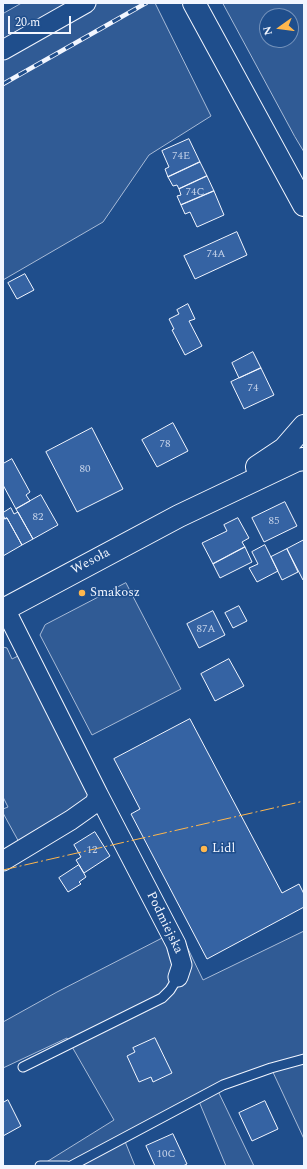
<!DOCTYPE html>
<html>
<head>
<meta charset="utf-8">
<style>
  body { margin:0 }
  #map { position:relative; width:307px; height:1169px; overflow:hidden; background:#1f4e8c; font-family:Spectral,serif }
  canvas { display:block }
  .frame { position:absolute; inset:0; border:4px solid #f2f6ff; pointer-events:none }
  .north { position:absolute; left:259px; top:8px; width:40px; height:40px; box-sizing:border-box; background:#1f4e8c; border:1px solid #7391ba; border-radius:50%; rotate:256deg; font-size:11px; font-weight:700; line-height:16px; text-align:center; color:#f2f6ff }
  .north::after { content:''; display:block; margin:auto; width:14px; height:18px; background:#ffb74d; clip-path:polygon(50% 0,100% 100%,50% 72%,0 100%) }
  .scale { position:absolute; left:8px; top:16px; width:63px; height:18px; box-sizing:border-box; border:2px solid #f2f6ff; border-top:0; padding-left:5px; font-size:12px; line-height:14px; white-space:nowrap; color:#f2f6ff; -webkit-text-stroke:3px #1f4e8c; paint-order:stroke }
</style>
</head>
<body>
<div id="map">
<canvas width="307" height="1169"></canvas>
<div class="frame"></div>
<div class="north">N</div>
<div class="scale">20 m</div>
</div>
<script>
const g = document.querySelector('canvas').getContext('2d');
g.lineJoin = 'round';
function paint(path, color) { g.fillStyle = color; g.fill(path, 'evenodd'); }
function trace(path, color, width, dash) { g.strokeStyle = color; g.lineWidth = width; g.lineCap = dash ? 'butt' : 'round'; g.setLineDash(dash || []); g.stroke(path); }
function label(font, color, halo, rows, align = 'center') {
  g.font = font + ' Spectral,serif'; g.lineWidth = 3; g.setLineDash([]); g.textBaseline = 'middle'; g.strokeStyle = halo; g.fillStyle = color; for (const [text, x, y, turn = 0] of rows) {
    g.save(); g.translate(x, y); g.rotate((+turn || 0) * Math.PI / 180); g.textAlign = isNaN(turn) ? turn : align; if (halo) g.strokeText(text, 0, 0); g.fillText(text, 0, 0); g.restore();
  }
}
const built = new Path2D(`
  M22,3H155L211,116L149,155L103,222L3,280V14Z
  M223,3H304V152L295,137ZM267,16H291V40H267Z
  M126,583L181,689L92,735L40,635L45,625Z
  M3,647L7,648L12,659L22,654L90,799L20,844L3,813V809L8,807L3,797Z
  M178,928L203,980L304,931V1139L271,1068L217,1089L254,1166H226L198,1099L124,1139L135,1166H40L114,1120L67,1038L3,1068V1022L57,992L166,936Z`);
paint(built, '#305b95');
trace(built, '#a8bbd7', 1);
const building = new Path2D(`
  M189,139L200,162L168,177L165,169L169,167L162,151Z
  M200,162L207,176L179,189L177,185L173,186L168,177Z
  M207,176L214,191L181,205L177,196L181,195L179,189Z
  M214,191L224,215L197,227L190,212L185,214L181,205Z
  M237,232L247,255L195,279L184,256Z
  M25,274L34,290L17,299L8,283Z
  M188,304L195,319L189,321L202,346L185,355L172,330L174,329L169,319L179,314L177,310Z
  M253,352L261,368L239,378L232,363Z
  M261,368L274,395L244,409L231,382Z
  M173,423L188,451L157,467L142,440Z
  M92,428L123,489L77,512L46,452Z
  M12,459L30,492L26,495L30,501L16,509L3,485V464Z
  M41,495L58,525L33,539L16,509Z
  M285,502L297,526L264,542L252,518Z
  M11,508L14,514L18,512L33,539L22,545L7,518L5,519L3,515V513Z
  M7,518L22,545L3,556V520Z
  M238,518L249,538L242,542L245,547L213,564L202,543L227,531L224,525Z
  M304,540V579L303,580L287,549Z
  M265,545L278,571L257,582L249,568L258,564L252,552Z
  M245,547L252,562L220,578L213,564Z
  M287,549L298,572L282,580L271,557Z
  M239,606L247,621L233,628L225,613Z
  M213,611L225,635L199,648L187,624Z
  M229,659L244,686L215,701L201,674Z
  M190,719L282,893L299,884L304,894V907L207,959L131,814L140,809L114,759Z
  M95,832L110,856L84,873L76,860L81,857L74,845Z
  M79,865L86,877L79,882L81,884L68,892L59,878Z
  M155,1038L172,1073L153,1082L151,1077L139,1082L127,1056L135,1052L133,1048Z
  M8,1100L21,1126L3,1136V1103Z
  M265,1101L278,1129L252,1141L239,1113Z
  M173,1134L187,1164L183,1166H155L146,1146Z`);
paint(building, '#3563a3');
trace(building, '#f2f6ff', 1);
const lane = new Path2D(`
  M23,1067L162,998L170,990L178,977
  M40,1166H67
  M71,1166L223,1085L271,1068L304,1059`);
const street = new Path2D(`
  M3,50L86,3
  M98,794L176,944L182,965L178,977
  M3,861L71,820L95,803L98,794L5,609`);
const secondary = new Path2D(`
  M257,467L284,449L304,426
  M3,610L179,516L297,460L304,459`);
const primary = new Path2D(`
  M194,3L304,205`);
trace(lane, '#f2f6ff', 11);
trace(street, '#f2f6ff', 21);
trace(secondary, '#f2f6ff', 24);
trace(primary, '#f2f6ff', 24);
trace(lane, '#1f4e8c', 9);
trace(street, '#1f4e8c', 19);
trace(secondary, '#1f4e8c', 22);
trace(primary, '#1f4e8c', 22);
const rail = new Path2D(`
  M3,84L146,3`);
trace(rail, '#f2f6ff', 4.5);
trace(rail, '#1f4e8c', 3, [9]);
trace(new Path2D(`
  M3,870L304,801`), '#ffb74d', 1, [14, 3, 2, 3]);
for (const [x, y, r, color] of [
  [82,593,4,"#ffb74d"],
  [204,849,4,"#ffb74d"]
]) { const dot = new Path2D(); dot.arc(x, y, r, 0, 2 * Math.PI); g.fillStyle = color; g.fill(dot); trace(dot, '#1f4e8c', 1.5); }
label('11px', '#c3d1e8', null, [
  ["74E",181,157],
  ["74C",195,193],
  ["74A",216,255],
  ["74",253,389],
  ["78",165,445],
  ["80",85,470],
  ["82",38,518],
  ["85",274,522],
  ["87A",206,630],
  ["12",92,851],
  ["10C",166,1155]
]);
label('13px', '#f2f6ff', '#1f4e8c', [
  ["Wesoła",91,562,-28],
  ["Podmiejska",164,923,64]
]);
label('13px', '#f2f6ff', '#1f4e8c', [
  ["Smakosz",90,593],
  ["Lidl",212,849]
], 'left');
</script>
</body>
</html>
